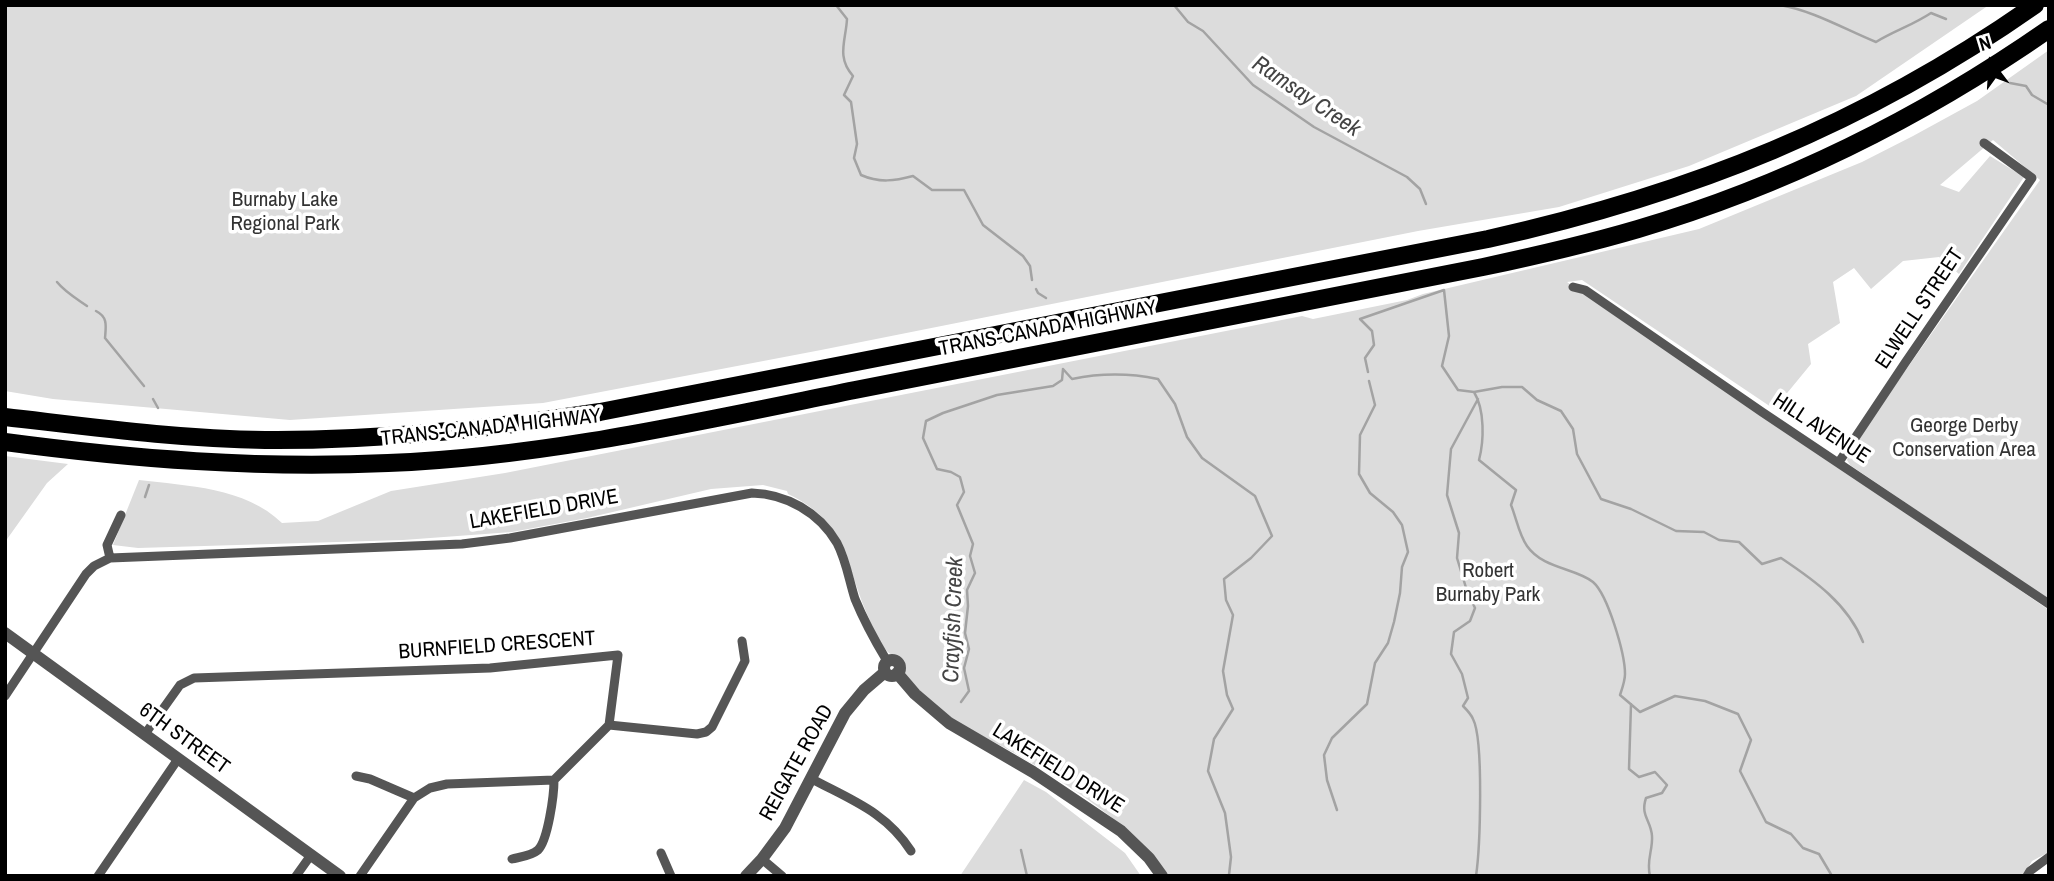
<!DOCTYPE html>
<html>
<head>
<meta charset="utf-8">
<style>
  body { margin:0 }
  #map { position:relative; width:2054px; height:881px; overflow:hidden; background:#fff; font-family:"Archivo Narrow",sans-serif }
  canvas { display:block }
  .frame { position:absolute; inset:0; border:7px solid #000; pointer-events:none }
  .north { position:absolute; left:1956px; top:28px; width:70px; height:70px; -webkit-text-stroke:5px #fff; paint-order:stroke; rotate:343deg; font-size:19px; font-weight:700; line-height:28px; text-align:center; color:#000 }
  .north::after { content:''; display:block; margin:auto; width:24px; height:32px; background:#000; clip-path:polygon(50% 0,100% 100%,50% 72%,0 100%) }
</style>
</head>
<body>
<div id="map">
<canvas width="2054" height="881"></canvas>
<div class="frame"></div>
<div class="north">N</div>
</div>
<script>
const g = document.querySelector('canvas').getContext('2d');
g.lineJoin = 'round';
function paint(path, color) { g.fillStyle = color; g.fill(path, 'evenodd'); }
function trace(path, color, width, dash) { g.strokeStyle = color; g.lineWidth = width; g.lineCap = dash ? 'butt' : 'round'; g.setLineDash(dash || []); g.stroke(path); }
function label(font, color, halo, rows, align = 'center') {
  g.font = font + ' "Archivo Narrow",sans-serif'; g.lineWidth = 7; g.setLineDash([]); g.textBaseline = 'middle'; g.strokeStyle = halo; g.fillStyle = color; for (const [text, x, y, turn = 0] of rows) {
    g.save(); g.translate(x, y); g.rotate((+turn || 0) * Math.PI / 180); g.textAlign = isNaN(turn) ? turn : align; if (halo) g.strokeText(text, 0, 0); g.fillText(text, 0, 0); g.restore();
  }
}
paint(new Path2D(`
  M5,5H1989L1856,96L1689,166L1559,207L1418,231L821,350L543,403L290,420L53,399L5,391Z
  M2049,50V600L1850,465L1847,460L1850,449L2040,180L1993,140L1940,185L1959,192L1990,156L2024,177L1959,274L1939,257L1903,261L1871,289L1854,268L1833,282L1840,323L1808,344L1811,364L1774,409L1582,280L1567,282L2049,610V852L2032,861L2023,876H1169C1133,825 1070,786 1016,754C985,736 949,722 923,694C917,687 907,678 902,670C900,665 902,664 899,660C895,656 890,655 886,650C879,641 873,629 869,618C844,563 849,523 788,494L787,491L763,485L711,489L587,518L512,532L403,540L138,548L113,545L139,480C187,486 245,487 282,523L318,521L391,491L505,473L1302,316L1313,319L1407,300L1423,294L1699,229L1862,162L1913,136L1977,101Z
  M5,456L68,464L47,483L5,542Z
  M1024,780L1046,792L1125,853L1141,876H960Z`), '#dcdcdc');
trace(new Path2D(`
  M836,5L847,19C846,40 836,57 853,76L844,95L851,102L857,144L854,158L861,175C879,183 895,181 913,176L932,190H964L983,225L1023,256L1030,266L1032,280
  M1174,5L1188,22L1203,31L1253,85L1314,127L1407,177L1420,189L1426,204
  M1780,5C1814,11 1844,29 1876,42C1894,31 1913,25 1931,13L1946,19
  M2010,83L2026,86L2032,95L2049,105
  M57,282C65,292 77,299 87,306
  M1036,289L1038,293L1046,298
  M96,311C108,317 106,326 105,338L144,386
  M1063,369L1072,379C1101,373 1129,373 1158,379L1175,404L1187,437L1202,458L1255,496L1272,536L1251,558L1224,579L1226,600L1233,615L1223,671L1227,695L1233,709L1214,739L1208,771L1225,813L1231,857L1229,875
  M1368,372L1365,358L1374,345L1372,331L1360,319L1444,290L1449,336L1442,366L1458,390L1474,392C1485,410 1484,441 1479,460L1516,490L1511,505C1516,517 1519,535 1527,546C1543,569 1576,568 1593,582C1608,595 1625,654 1625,674C1625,681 1622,689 1620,695L1640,712L1675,696L1705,701L1738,714L1751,740L1740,771L1766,822L1791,834L1803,848L1819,854L1832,876
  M1474,392L1502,387H1522L1537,400L1561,411L1573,429L1577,454L1601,499L1631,509L1676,531L1704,532L1719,540L1739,542L1762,564L1781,558C1814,580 1848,604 1863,642
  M153,399L158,408
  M145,497L149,485
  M961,702L969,691L964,668L969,649L965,633L968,606L967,590L975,573L970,556L973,544L957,505L964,492L960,477L951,472L937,469L923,438L926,421L943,413L997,395L1053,386L1062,380L1063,369
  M1631,704L1629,769L1639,777L1655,772L1667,785L1662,793L1646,798C1640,816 1651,820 1652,836C1653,850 1646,861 1650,876
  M1337,810L1327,780L1324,755L1332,738L1367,704L1375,663L1388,643L1394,622L1400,593L1402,567L1408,552L1402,525L1393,512L1370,493L1359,474L1360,435L1375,405L1369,381
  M1021,850L1027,876
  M1476,876C1480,849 1484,740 1473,719C1471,714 1467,710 1463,706L1468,698L1462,674L1451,654L1454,632L1470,621L1475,608L1467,591L1457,558L1459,533L1447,495L1451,449L1478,399`), '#a3a3a3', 2.5);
trace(new Path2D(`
  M1573,287L1585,290L1762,412L2049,604
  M1839,462L1905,363L2032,178L1984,143
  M110,558L107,545L121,515
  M5,696L86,574L94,566L110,558L462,544L510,538L752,493C786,494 819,512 837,543C846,560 849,580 855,599C864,621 875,641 887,661
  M609,725L697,734L706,732L712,727L745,661L742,641
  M145,734L180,685L194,678L490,668L618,655L609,725L554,780L447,784L430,788L414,798L360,876
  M356,776L370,779L414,798
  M812,779C851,800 886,812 911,851
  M661,853L671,876
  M512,859C520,857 531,856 538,850C548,840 554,795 554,780
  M762,859L782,876
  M98,876L178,759
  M296,876L311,855
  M2027,876L2030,871L2049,857`), '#555', 9);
trace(new Path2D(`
  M5,633L340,876
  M884 668a8 8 0 1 1 16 0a8 8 0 1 1-16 0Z
  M897,673L915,694L949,723L1033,772L1121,831L1149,858L1162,876
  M746,876L762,859L785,828L845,713L864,690L885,672`), '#555', 12);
trace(new Path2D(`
  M5,417C92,427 178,439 265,440C378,441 489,429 600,412L1488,239C1690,194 1864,125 2035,5
  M5,442C133,459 259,469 388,463C545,457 701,421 855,390C1064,349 1273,308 1483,267C1535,256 1587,244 1638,229C1784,186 1924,116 2049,29`), '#000', 18);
label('21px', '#333', '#fff', [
  ["Burnaby Lake",285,200],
  ["Regional Park",285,224],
  ["George Derby",1964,426],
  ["Conservation Area",1964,450],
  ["Robert",1488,571],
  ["Burnaby Park",1488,595]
]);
label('21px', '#000', '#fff', [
  ["ELWELL STREET",1920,309,-56],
  ["TRANS-CANADA HIGHWAY",1048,329,-11],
  ["TRANS-CANADA HIGHWAY",491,428,-6],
  ["HILL AVENUE",1821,429,33],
  ["LAKEFIELD DRIVE",544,510,-10],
  ["BURNFIELD CRESCENT",497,646,-4],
  ["6TH STREET",184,739,36],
  ["REIGATE ROAD",797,763,-61],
  ["LAKEFIELD DRIVE",1058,769,32]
]);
label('italic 23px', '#444', '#fff', [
  ["Ramsay Creek",1306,97,34],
  ["Crayfish Creek",954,620,-88]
]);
</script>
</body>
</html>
